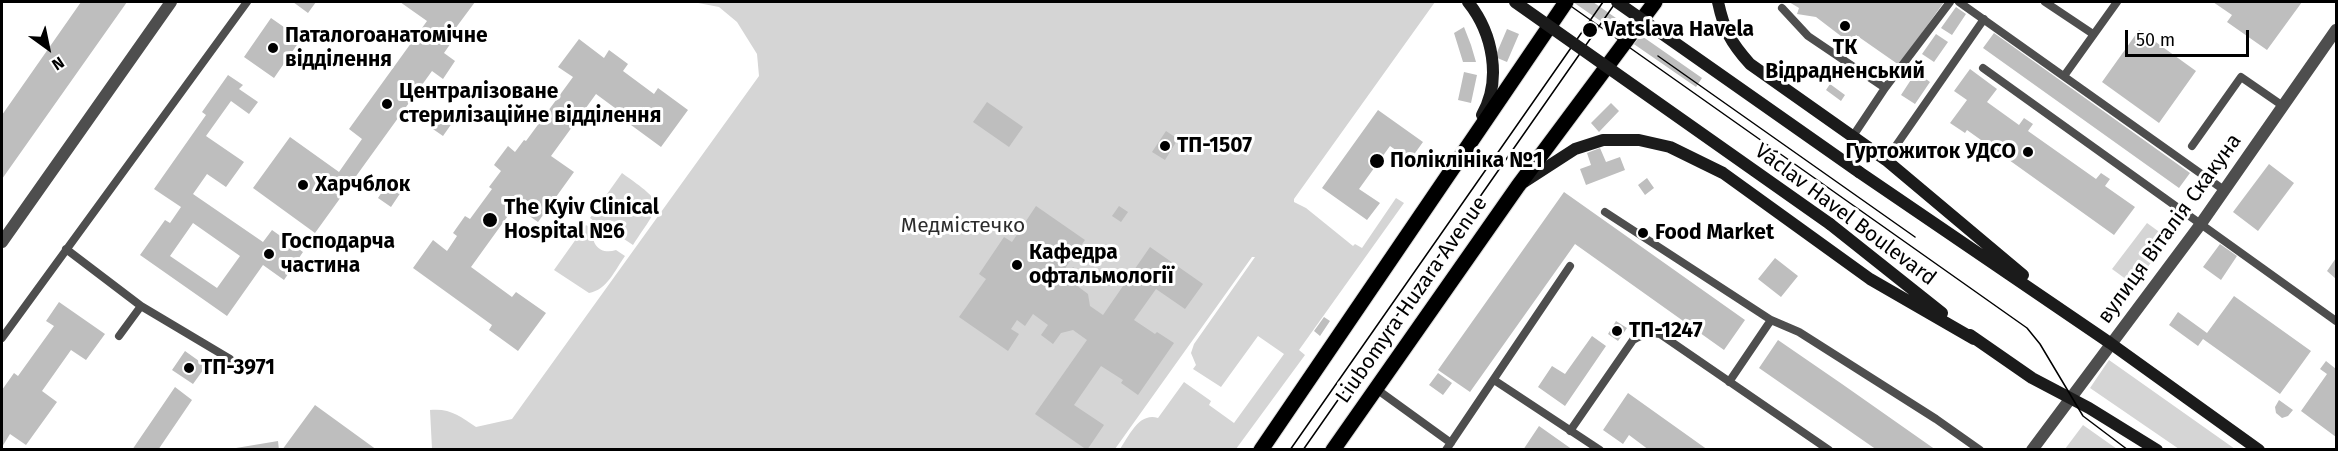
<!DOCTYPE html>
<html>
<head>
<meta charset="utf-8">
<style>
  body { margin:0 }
  #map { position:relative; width:2338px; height:451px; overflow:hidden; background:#fff; font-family:"Fira Sans",sans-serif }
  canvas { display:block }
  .frame { position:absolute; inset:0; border:3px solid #000; pointer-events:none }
  .north { position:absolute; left:18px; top:18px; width:60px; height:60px; -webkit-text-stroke:4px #fff; paint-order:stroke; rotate:147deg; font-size:16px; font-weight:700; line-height:24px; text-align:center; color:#000 }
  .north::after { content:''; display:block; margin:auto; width:21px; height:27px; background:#000; clip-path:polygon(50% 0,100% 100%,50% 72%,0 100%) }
  .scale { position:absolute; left:2125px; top:30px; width:124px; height:27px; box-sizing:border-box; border:3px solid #000; border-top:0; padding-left:8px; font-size:18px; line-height:21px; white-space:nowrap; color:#000; -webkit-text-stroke:4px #fff; paint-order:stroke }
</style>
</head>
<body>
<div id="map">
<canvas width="2338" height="451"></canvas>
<div class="frame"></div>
<div class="north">N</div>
<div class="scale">50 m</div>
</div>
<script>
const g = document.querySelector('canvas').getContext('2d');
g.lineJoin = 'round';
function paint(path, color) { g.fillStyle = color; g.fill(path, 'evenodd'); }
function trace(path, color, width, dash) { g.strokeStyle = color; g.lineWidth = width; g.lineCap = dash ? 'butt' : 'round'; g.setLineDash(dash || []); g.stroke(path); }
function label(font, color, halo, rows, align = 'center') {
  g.font = font + ' "Fira Sans",sans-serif'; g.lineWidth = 6; g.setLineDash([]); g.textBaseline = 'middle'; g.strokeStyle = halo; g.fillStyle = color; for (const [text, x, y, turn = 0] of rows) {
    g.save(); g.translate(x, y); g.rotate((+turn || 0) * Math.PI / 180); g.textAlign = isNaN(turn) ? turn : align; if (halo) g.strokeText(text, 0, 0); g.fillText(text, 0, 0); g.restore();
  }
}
paint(new Path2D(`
  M693,2H1435L1294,199V202L1306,208L1353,246L1355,244L1362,248L1396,198L1404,203L1299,350L1305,355L1236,449H1120C1129,436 1139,412 1158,418L1184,382L1211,401L1209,405L1234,423L1284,354L1258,336L1221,387L1193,369L1196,365L1191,353L1194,344L1255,257H1252L1115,449H432L430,410C450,408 460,416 476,427L512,419L759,76L757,54L737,22L719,7Z
  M622,173C666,205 663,200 633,245L624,239C624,224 612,216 598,224L590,218Z
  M2147,223L2169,239L2134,285L2112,269Z
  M586,225L594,230C590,245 601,255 616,250L625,256C615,270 607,290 589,293L554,270Z
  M2109,360L2235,449H2179L2090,388Z
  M2083,425L2117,449H2065Z`), '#d5d5d5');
paint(new Path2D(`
  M81,2H127L2,179V115Z
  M293,2H316L308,13Z
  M400,2H475L449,37L453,40L444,53L455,61L443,79L432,71L315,233L253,188L290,137L339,172L362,139L349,129L427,21Z
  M1573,2H1593L1702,78L1696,87Z
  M1789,2H1944L1899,65L1856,35L1850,43L1816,17L1797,14L1799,8Z
  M2213,2H2302L2267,50L2227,22L2232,15Z
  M1956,7L1966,14L1952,35L1941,28Z
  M271,18L301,39L274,78L244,57Z
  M1464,27L1471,45L1476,62H1463L1454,33Z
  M1507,29L1519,34L1507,62L1495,57Z
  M2139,30L2196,71L2159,123L2102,82Z
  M1994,33L2190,173L2179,188L1983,48Z
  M1936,34L1948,42L1934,62L1922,54Z
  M579,39L604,58L609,50L628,64L623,71L654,94L658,88L688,110L661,147L631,125L634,122L596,94L551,156L574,172L538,222L515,206L471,267L512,297L516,292L546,313L518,351L489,330L492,325L413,268L433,240L447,251L457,236L453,233L465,216L470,219L492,189L489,187L501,171L494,165L496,162L508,146L515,152L524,140L526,141L573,77L558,67Z
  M1970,69L1997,89L1987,102L2019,125L2024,118L2033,124L2028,131L2096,179L2101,173L2110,179L2105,186L2135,207L2114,235L1967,130L1965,133L1950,123L1967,100L1954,91Z
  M1464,72L1477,75L1471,103L1458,100Z
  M1916,72L1930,82L1915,104L1901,95Z
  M228,75L243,85L239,89L258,102L249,114L231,101L206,136L244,162L226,187L207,174L193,194L263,242L272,230L303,252L284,280L263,265L227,316L140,255L165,220L170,223L181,207L154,189L206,115L202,112ZM193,223L240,256L217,288L170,256Z
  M1830,84L1845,95L1841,101L1826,90Z
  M987,102L1023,127L1009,147L973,122Z
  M1611,103L1619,111L1599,132L1591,123Z
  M445,107L457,116L443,136L430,127Z
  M1378,110L1423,142L1410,160L1390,146L1359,189L1380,203L1367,220L1322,188Z
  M1166,131L1178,139L1165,160L1152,152Z
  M1600,148L1606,162L1620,157L1625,170L1586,185L1580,169L1591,165L1587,153Z
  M2269,164L2294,183L2258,231L2233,212Z
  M1647,178L1654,188L1645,195L1638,185Z
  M388,183L401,192L391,207L378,198Z
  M1564,192L1745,320L1724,350L1575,244L1470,392L1438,370Z
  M1036,206L1085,240L1075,254L1067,248L1062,256L1070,261L1061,275L1065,278L1073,267L1084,274L1076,285L1088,294L1090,306L1103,315L1150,247L1203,284L1185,309L1156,289L1134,320L1155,334L1157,332L1174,343L1138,395L1121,383L1123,380L1101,366L1074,405L1104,425L1087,450L1035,414L1087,340L1073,330L1061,333L1053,344L1041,335L1048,325L1033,314L1025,326L1017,320L1011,329L1019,334L1008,351L959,317L986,279L979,274L1004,237L1012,242Z
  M1119,206L1128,212L1121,222L1112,216Z
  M2220,244L2237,256L2221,280L2203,267Z
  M1775,258L1798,276L1781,297L1758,279Z
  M2336,258V279L2327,271Z
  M2234,296L2311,351L2280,394L2203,339L2198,346L2169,325L2178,312L2207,333Z
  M59,302L105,334L86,360L71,350L42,391L57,402L26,445L10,434L2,447V390L14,373L18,376L54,326L46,321Z
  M1324,317L1330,321L1320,336L1314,331Z
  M1616,321L1627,328L1618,341L1608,334Z
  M1592,336L1606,346L1565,406L1538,387L1552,366L1565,374Z
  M1778,340L1842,384L1936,450H1877L1759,368Z
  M185,351L206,366L193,384L172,370Z
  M2326,361L2336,369V437L2301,411L2327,374L2320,369Z
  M1438,373L1452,383L1443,395L1429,385Z
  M175,387L192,400L158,450H132Z
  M1628,393L1708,450H1649L1629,435L1623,444L1603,430Z
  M2279,400L2293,410L2288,416L2282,418L2276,413L2275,407Z
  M315,405L377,450H282Z
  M1539,426L1573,450H1523Z
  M278,441L279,450H236V448Z`), '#bebebe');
const primary = new Path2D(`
  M1261,450L1566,2
  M1333,450L1518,186L1655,2`);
trace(primary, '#dbdbdb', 17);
trace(new Path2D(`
  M1959,2L2224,190
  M2045,2L2093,34
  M1782,8L1808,36L1885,88
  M1983,68L2336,321
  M2064,76L2117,2
  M1853,136L1885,88L1950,2
  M2192,146L2241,77L2283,106
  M1886,160L1984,19
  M1605,212L1771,320L1799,332L1936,419L1980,450
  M66,249L141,306L230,359
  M119,336L141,306
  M2,338L247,2
  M1494,380L1600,450
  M1729,382L1771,320
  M1375,388L1451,443
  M1570,431L1633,340C1643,334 1649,332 1660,334L1829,450
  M1446,450L1570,266`), '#4e4e4e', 8);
trace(new Path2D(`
  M2,242L171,2
  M2032,450L2200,225L2336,30`), '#4e4e4e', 12);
trace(new Path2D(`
  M1468,2C1493,33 1502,80 1482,115
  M1718,2C1724,30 1731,43 1750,64L1886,160L2023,275
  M1859,172L2110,343L2259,450
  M1524,182L1575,149L1603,140H1639L1670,147L1723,173L1870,279L1974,339
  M1830,224L1942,313
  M1970,335L2032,378L2089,408L2157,450`), '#1b1b1b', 12);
trace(primary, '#000', 15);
trace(new Path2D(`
  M1565,2L2027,328L2040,344L2083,416L2128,450
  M1658,56L1915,237
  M1290,450L1603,2
  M1303,450L1616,2`), '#000', 1.5);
trace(new Path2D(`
  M1515,2L1830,224
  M1617,2L1859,172`), '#1b1b1b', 12);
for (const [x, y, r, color] of [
  [1845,26,6,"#000"],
  [1590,30,8,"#000"],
  [273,48,6,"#000"],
  [387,104,6,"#000"],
  [1165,146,6,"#000"],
  [2028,152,6,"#000"],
  [1377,161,8,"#000"],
  [303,185,6,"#000"],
  [490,220,8,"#000"],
  [1643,233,6,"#000"],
  [269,254,6,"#000"],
  [1017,265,6,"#000"],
  [1617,331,6,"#000"],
  [189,368,6,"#000"]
]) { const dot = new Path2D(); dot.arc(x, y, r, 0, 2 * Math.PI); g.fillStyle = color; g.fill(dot); trace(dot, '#fff', 2); }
label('bold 21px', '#000', '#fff', [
  ["Vatslava Havela",1604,30],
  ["Паталогоанатомічне",285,36],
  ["відділення",285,60],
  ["ТК",1845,48,"center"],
  ["Відрадненський",1845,72,"center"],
  ["Централізоване",399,92],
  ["стерилізаційне відділення",399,116],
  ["ТП-1507",1177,146],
  ["Гуртожиток УДСО",2016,152,"right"],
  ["Поліклініка №1",1390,161],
  ["Харчблок",315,185],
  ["The Kyiv Clinical",504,208],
  ["Hospital №6",504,232],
  ["Food Market",1655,233],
  ["Господарча",281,242],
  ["частина",281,266],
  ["Кафедра",1029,253],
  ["офтальмології",1029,277],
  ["ТП-1247",1629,331],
  ["ТП-3971",201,368]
], 'left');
label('21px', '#000', '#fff', [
  ["Václav Havel Boulevard",1845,215,37],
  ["вулиця Віталія Скакуна",2170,229,-54],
  ["Liubomyra Huzara Avenue",1412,300,-55]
]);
label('21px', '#2c2c2c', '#fff', [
  ["Медмістечко",963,226]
]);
</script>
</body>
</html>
